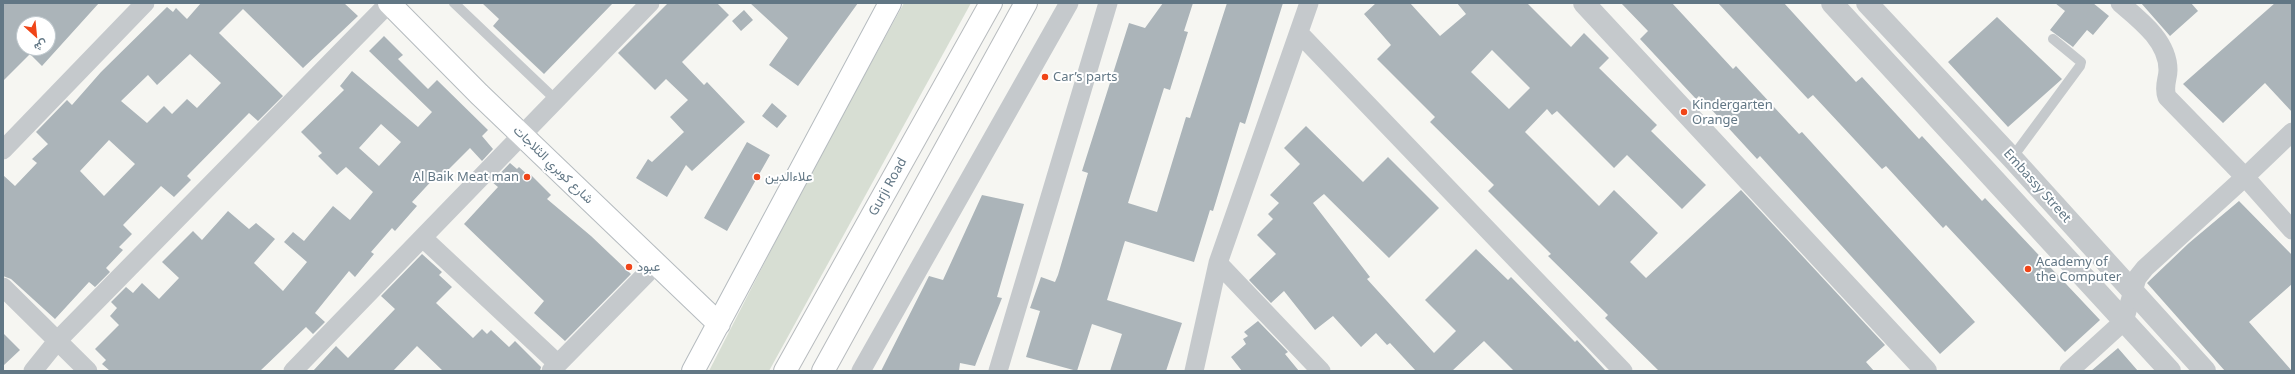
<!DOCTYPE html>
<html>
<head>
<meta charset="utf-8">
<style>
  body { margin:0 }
  #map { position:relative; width:2295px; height:374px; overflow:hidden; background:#f6f6f2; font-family:"Noto Sans",Vazirmatn,sans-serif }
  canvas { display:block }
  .frame { position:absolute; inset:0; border:4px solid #627785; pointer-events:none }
  .north { position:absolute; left:16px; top:16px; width:40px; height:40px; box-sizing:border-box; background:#fff; border:1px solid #c0c9ce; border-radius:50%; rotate:153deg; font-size:11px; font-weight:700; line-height:16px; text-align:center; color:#627785 }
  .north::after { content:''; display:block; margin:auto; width:14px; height:18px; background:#f04518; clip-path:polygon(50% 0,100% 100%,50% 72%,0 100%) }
</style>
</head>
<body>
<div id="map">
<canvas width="2295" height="374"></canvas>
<div class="frame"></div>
<div class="north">ش</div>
</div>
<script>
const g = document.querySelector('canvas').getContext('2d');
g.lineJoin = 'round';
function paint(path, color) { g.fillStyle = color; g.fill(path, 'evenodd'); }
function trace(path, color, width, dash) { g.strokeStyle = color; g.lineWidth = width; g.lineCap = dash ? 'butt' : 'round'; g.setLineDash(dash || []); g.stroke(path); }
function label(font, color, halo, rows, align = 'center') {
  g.font = font + ' "Noto Sans",Vazirmatn,sans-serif'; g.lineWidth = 4; g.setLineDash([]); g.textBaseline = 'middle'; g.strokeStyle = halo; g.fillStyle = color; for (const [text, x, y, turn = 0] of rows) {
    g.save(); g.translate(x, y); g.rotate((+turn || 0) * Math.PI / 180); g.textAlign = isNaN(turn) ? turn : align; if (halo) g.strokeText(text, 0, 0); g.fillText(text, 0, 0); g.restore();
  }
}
paint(new Path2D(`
  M904,3H971L769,371H709L813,168Z`), '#d7ded3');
paint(new Path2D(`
  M3,3H99L42,66L30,54L3,81ZM24,24H48V48H24Z
  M201,3H344L358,16L303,68L243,9L219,33L283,96L258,121L249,113L187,176L191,180L174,197L161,186L123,225L132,234L119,247L123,250L106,268L110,272L95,287L89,282L55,319L11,279L3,276V175L15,186L37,163L32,159L48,144L36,132L67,100L72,105L101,72L167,7L173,12L176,8L187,19ZM190,54L221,83L197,108L187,99L172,114L164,106L147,123L121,101L148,75L157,85ZM109,140L135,164L104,196L80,171Z
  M482,3H613L544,74L493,26L499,19Z
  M668,3H717L729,15L682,62L704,85L707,82L745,122L692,171L686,165L667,197L636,178L648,159L652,162L684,132L670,117L688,100L666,79L655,90L618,53Z
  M750,3H858L798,86L769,65L788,38Z
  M1163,3H1193L1184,31L1188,32L1170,90L1164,88L1128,203L1157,212L1186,117L1190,118L1227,3H1283L1245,124L1240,122L1213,211L1210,210L1194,262L1125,241L1107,300L1182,323L1166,371H1110L1122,334L1092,324L1077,371L1026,357L1040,311L1030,308L1041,277L1055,282L1058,275L1088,173L1082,171L1129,23L1145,28Z
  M1376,3H1410L1440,36L1466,14L1457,3H1527L1571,47L1584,33L1609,58L1599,68L1657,125L1651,131L1706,185L1682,209L1627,155L1614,168L1557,111L1552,115L1547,109L1525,132L1599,206L1614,190L1658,233L1630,262L1646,278L1741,190L1885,345L1866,362L1874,371H1659L1605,318L1608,315L1548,256L1551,254L1488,191L1494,185L1430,122L1435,117L1377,59L1391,45L1364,14ZM1492,50L1530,88L1509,109L1471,72Z
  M1621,3H1672L1733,69L1736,66L1799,134L1802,132L1975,322L1940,354L1760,156L1757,159L1699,96L1696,99L1640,39L1648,31Z
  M1718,3H1784L1856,82L1862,77L1919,139L1922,136L1982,201L1985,198L2100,320L2065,352L1946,225L1943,228L1886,166L1882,169L1813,95L1808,99Z
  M2055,3H2093L2109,16L2093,35L2087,30L2073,47L2050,30L2065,11Z
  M2141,3H2191L2198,11L2170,36Z
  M2275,3H2292V112L2265,83L2223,123L2183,84Z
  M744,10L753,20L741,31L732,21Z
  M1997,17L2062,79L2008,127L1948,62Z
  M384,36L403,55L398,59L428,89L437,80L488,130L482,136L493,149L482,161L470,148L440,178L437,175L412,202L417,206L395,231L392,228L371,252L374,254L355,277L349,271L315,313L325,322L313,334L306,327L260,371H110L102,364L106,360L95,349L119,325L110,316L117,308L111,302L126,287L133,293L142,283L159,299L179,278L162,262L193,231L202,240L228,211L249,229L256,223L275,239L254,263L283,291L307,262L284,242L293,232L304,241L333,206L350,220L373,192L346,167L337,175L318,156L322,153L301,132L344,90L340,86L352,71L418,127L432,112L369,51ZM381,124L401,142L379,166L359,148Z
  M772,103L787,116L777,128L762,116Z
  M1306,126L1363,182L1388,157L1439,208L1389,258L1324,194L1313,203L1370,277L1367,279L1434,353L1456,331L1425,300L1476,249L1508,280L1511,277L1575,342L1577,340L1606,371H1514L1484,341L1452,371H1416L1390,343L1387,345L1376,333L1361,347L1333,316L1315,330L1284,291L1271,303L1249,280L1276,254L1257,235L1273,219L1268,214L1279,203L1270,195L1300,164L1284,148Z
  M747,142L770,155L727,231L704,218Z
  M510,163L517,169L519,167L529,176L530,174L551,195L547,199L591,236L631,274L565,341L534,313L544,301L464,224L498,187L492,182Z
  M982,195L1024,204L997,297L1002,298L975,366L960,363L959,371H881L929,276L943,280Z
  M2239,201L2292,255V284L2249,322L2292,371H2225L2147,283L2189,243Z
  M422,254L442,272L439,275L452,287L436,303L473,338L482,329L487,334L491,330L509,347L515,341L541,367L540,371H443L417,346L393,371H313L336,346L348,358L395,309L381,296Z
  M1258,321L1288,352L1285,354L1299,371H1242L1231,357L1246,344L1243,339L1248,336L1244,332Z
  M3,333L20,350L3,366Z
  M2118,348L2138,371H2091Z`), '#abb4b9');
const secondary = new Path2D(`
  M389,3L479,94L719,324
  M693,371L890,3`);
const trunk = new Path2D(`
  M785,371L991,3
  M823,371L1026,3`);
trace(secondary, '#b5bbbf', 24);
trace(trunk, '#b7bbbe', 24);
trace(new Path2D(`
  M454,3L556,100
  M2012,158L2080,66L2081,62L2053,39`), '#c5c9cc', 10);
trace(new Path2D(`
  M1299,33L1623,371
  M2292,132L2245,177L2292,230
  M3,150L145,3
  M423,238L558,364
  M1218,263L1321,371
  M3,287L88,371
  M33,371L58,340L389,3
  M293,371L650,3
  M551,371L656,264
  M861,371L1069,3
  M998,371L1108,3
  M1194,371L1218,263L1309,3
  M2069,371L2124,321L2137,278L2145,268L2245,177L2167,97C2163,86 2168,80 2168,70C2168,41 2140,20 2120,3`), '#c5c9cc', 19);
trace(new Path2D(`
  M1584,3L1926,371
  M1832,3L2170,371
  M1867,3L2012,158L2205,371`), '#c5c9cc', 22);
trace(secondary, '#fff', 22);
trace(trunk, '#fff', 22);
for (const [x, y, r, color] of [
  [1045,77,4,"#f04518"],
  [1684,112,4,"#f04518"],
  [527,177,4,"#f04518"],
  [757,177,4,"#f04518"],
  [629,267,4,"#f04518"],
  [2028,269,4,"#f04518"]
]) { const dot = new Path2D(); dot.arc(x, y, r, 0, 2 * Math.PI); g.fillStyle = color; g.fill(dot); trace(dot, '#fff', 1.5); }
label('13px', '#627785', '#fff', [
  ["Car’s parts",1053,77],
  ["Kindergarten",1692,105],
  ["Orange",1692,120],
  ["Al Baik Meat man",519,177,"right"],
  ["علاءالدين",765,177],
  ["Academy of",2036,262],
  ["the Computer",2036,277],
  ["عبود",637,267]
], 'left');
label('13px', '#627785', '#fff', [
  ["شارع كوبري الثلاجات",553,165,44],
  ["Embassy Street",2037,186,48],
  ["Gurji Road",888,187,-61]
]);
</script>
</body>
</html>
